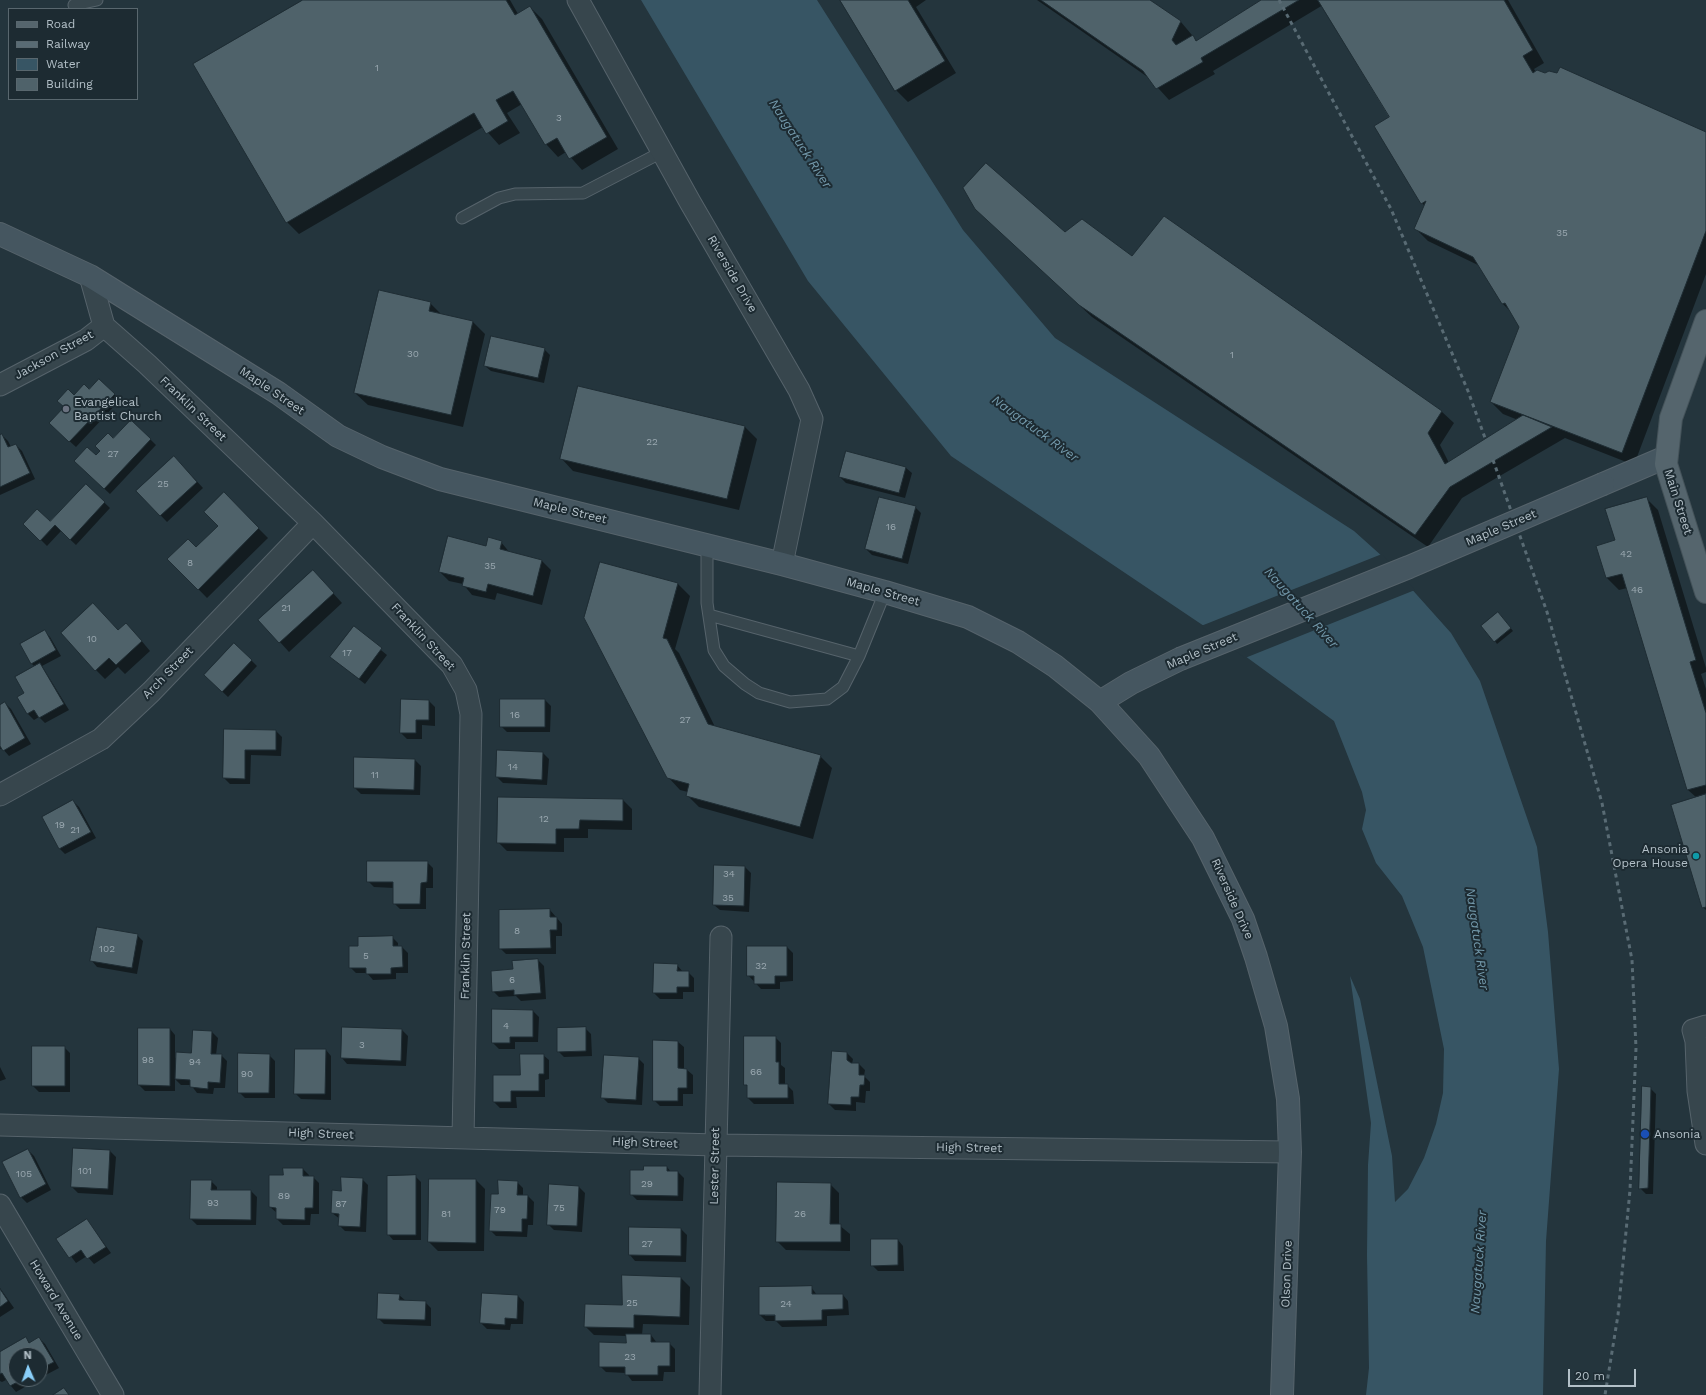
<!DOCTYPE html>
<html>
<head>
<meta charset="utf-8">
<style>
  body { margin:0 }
  #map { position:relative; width:1706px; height:1395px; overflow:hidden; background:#24353d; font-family:"Work Sans",sans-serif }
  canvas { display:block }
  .legend { position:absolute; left:8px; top:8px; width:130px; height:92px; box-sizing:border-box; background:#1d2b32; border:1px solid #59676e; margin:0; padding:5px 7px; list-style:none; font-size:12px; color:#b3c0c8 }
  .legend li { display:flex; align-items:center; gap:8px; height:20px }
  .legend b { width:20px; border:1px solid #59676e }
  .north { position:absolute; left:8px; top:1347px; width:40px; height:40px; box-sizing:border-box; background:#1d2b32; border:1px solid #59676e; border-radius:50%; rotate:358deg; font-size:11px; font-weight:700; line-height:16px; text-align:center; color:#b3c0c8 }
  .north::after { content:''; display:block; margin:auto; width:14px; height:18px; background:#89cef8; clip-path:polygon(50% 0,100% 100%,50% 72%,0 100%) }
  .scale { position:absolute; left:1568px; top:1369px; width:68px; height:18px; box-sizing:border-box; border:2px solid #b3c0c8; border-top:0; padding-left:5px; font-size:12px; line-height:14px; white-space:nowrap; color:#b3c0c8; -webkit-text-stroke:3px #1d2b32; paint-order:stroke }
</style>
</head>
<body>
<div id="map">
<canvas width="1706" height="1395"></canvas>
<ul class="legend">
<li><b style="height:5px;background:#55656d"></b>Road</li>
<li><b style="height:5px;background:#596b74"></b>Railway</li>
<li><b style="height:11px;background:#375564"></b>Water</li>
<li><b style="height:11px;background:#4f626a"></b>Building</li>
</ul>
<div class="north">N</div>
<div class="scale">20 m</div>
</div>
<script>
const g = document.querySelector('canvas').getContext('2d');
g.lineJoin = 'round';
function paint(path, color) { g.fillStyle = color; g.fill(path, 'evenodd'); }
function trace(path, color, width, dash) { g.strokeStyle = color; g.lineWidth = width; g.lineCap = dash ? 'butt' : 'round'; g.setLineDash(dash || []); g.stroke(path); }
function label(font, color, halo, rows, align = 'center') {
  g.font = font + ' "Work Sans",sans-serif'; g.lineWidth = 4; g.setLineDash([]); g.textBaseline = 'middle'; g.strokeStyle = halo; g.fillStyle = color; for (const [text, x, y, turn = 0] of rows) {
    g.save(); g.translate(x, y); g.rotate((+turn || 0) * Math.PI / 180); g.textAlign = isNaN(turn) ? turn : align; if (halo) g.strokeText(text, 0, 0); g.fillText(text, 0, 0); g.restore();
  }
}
paint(new Path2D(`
  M641,0H817L963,230L1055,338L1354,531L1383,557L1451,633L1480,681L1537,847L1548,932L1559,1069L1546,1241L1543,1395H1366L1369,1368L1367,1255L1368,1165L1371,1123L1350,976L1360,999L1392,1156L1395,1202L1408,1189L1424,1158L1436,1124L1443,1093L1444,1049L1423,947L1402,896L1376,863L1362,829L1366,810L1362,792L1334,721L1204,626L951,456L808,281Z`), '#375564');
paint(new Path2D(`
  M1382,554L1415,590L1245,658L1201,626Z`), '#24353d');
paint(new Path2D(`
  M305,0H510L518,14L530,7L542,19L618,149L582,170L566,152L558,157L546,144L522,104L507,113L520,133L499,145L483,127L299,234L287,222Z
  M842,0H926L916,7L956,73L908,102L896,90Z
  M1037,0H1148L1181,22L1197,41L1263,0H1508L1544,63L1534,69L1536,72L1706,133V274L1634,465L1565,438L1462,498L1428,547L1092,317L989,221L1065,233L1132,258L1441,411L1454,423L1440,445L1449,463L1518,420L1503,414L1491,402L1520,327L1512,313L1503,304L1480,266L1428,241L1416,229L1425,206L1422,203L1390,117L1323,5L1213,71L1215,74L1169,100L1149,78Z
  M430,303L442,315L473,322L485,334L463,427L368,405L355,393Z
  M544,349L550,355L544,383L491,371L485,366Z
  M99,380L120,400L76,447L56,429L74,397L89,390Z
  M745,427L757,439L739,510L573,471L561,458Z
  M2,435L8,441L11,447L16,445L22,451L35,479L0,495V436Z
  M150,439L156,445L110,494L81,467L96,457L114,440Z
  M180,463L203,488L167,522L137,491Z
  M906,468L912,473L905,498L846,483L840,477Z
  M86,485L110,508L76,545L61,531L47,546L25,524L50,523Z
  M224,494L268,538L207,598L169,559L196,548L219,526Z
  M1646,498L1658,510L1706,668V672L1701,674L1706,689V910L1703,907L1697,798L1688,790L1627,588L1619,590L1607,578L1598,546L1616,541Z
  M915,507L921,513L908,564L872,555L866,549Z
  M501,542L510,553L542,561L551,570L542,605L497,593L495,600L472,595L463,584L449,581L440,572L486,547Z
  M601,563L678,584L690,596L675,649L679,653L715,727L820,756L832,768L813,839L699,807L687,795L688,792L680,790L668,777Z
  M322,581L342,603L289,652L260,620Z
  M1501,616L1513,631L1497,644L1495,641Z
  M354,628L387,655L365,684L337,662Z
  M118,631L135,633L150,651L125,674L118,667L105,679L96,670Z
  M45,632L50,637L61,656L42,666L69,710L45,723L39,717L34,720L28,714L19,697L26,694L35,667L31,663Z
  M251,660L257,666L228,697L205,675Z
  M545,700L551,706L550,732H507L501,726Z
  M429,701L435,707V726L422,725V739H407L401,733Z
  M5,703L11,709L31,744L9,756L2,748L0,749V706Z
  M225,730L276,731L282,737L281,756L251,755L250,784H230L224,778Z
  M543,753L549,759L547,785L503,783L497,777Z
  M415,760L421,766L420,795L361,794L355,788Z
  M623,800L632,809V830L588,829V838H564V852L507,851L498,842Z
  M73,801L79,807L96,838L65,854L59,848Z
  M427,862L433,868V888H426V909H400L394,903V888L374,887L368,881Z
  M745,867L751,873L749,912L720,910L714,905Z
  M550,910L562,924V936H556V954H506L500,948Z
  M137,935L143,941L137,974L97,967L92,961Z
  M392,937L398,943V947H402L408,953V973H396V979L373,980L367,973H356L350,967L359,947Z
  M787,947L793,953V981L780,982V989H761L748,975Z
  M538,960L544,966L546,999L521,1001L516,996L499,997L493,991L514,970Z
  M677,965L683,972H688L694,978V992H683V999H660L654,993Z
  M533,1011L539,1017L538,1042H515V1049H499L493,1043Z
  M585,1028L591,1034L592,1056L564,1057L558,1051Z
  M139,1029H170L175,1035V1058H177L192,1054L212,1032L218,1038L216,1055H221L227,1061L225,1088H214L213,1094L197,1093L191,1085H181L175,1079V1091H145L139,1085Z
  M402,1030L408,1036L406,1066L347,1064L342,1058Z
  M775,1037L781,1043V1065L785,1068V1085H787L793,1091L794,1104H754L748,1098V1087L745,1084Z
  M654,1041L678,1042L684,1047V1070H687L693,1075V1094H683V1106H660L654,1100Z
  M64,1047L70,1053V1092H39L33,1086Z
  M326,1050L331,1056V1100L301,1099L295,1093Z
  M847,1053L853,1059L852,1064H859L865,1070L864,1076L870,1082V1091H866L865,1103L856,1102V1111L835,1110L829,1104Z
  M269,1055L275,1061V1098H245L239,1092Z
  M543,1055L549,1060V1079L545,1080V1097H516L517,1108H500L494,1102Z
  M638,1058L644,1064L642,1105L608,1103L602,1097Z
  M0,1067L6,1079L0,1081Z
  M1650,1088L1656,1094L1653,1194H1646L1640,1188Z
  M74,1149L110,1151L116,1157L113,1195L78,1193L72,1187Z
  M28,1150L34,1156L51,1190L27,1203L21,1197Z
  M667,1167L671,1172H678L684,1178L683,1201L637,1200L631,1194L644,1171Z
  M303,1169L309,1175V1177H313L319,1183V1214H311L310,1225H283L277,1219V1213L270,1207L284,1176Z
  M415,1176L421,1182V1240H393L388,1234Z
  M362,1179L368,1185L366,1232L345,1231L339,1225L340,1219L332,1213L342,1192Z
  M476,1180L485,1189L484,1251H438L429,1242Z
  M211,1181L217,1187V1191H251L257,1197L256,1225H197L191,1219Z
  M517,1182L523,1188V1196H528L534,1202L533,1225H528L527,1237L496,1236L490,1230L499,1195Z
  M830,1184L839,1193V1225L850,1234V1251L786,1250L777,1241Z
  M579,1187L585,1193L582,1232L554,1230L548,1224Z
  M87,1220L111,1253L94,1264L87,1256L76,1263L58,1239Z
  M681,1229L687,1235L686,1262L635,1261L630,1255Z
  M898,1240L903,1246L904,1271H878L872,1265Z
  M681,1278L690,1287L689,1325L643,1324L642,1335H651L657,1343H669L675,1349V1372H664L663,1381H632L626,1373L606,1372L600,1366L627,1344V1336L594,1335L585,1326Z
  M811,1287L817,1295H843L848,1301L849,1315L827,1316V1326L782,1327L776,1321H766L760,1315ZM765,1314H780V1316H765Z
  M0,1288L14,1308L0,1317Z
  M399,1295L406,1301L425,1302L431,1308V1326L384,1324L378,1318Z
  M518,1296L524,1302L523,1324H511L510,1330L487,1329L481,1323Z
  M25,1338L30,1343L39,1338L45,1344L59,1368L40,1378V1355H16V1379H39L16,1392L6,1380L2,1382L0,1381V1353Z`), '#0007');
const building = new Path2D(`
  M303,0H506L515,15L530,6L607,137L569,159L557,138L545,145L513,91L496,100L508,121L486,134L474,113L286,223L193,64Z
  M840,0H908L945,61L895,91Z
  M1041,0H1150L1181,21L1172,40L1176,45L1193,35L1196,41L1261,0H1299L1201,58L1203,62L1156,89L1143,71Z
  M1318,0H1504L1533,50L1523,56L1533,73L1537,70L1545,73L1549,71L1557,73L1560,67L1706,132V231L1622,453L1490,402L1519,327L1505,303L1502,304L1473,257L1414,229L1426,201L1421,204L1374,126L1389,117Z
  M986,163L1065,232L1082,219L1132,256L1164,216L1442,411L1428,433L1445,464L1523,415L1552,427L1450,487L1415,535L1079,305L975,209L963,188Z
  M379,290L431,302L429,311L473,321L451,415L354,393Z
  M491,336L545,348L538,378L484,366Z
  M99,379L115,394L69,442L49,423L64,407L57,401L68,389L74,395L84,384L89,389Z
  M578,386L745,426L727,499L560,459Z
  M131,420L151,439L104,489L74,461L87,447L96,455L100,451L95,446L108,433L113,438Z
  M2,434L8,447L16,444L30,473L0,487V435Z
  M846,451L906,467L899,493L839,477Z
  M174,456L197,482L160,516L136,491Z
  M86,484L105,502L70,540L55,525L40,541L23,524L37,509L50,521Z
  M224,492L259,528L198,590L167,559L188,539L196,547L218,526L204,512Z
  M879,497L916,506L902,559L865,549Z
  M1647,497L1696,660L1690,662L1706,713V785L1687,790L1622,574L1606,578L1596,546L1615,540L1605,509Z
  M448,536L486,546L488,537L502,541L500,549L542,560L533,596L488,584L486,592L462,586L464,578L439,572Z
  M600,562L678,583L663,638L667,639L708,724L821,755L800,827L686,796L689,784L667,778L584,618Z
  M313,570L334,593L279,643L258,620Z
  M93,603L118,630L126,623L142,641L116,665L109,658L95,671L61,633Z
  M1498,612L1511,628L1494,642L1481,626Z
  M354,626L382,648L359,679L330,657Z
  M45,630L56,650L31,664L20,644Z
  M234,643L252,660L222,692L204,675Z
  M40,663L64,704L39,718L34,710L27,714L17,697L24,693L15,677Z
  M401,699L429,700V720H416V733H400Z
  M500,699H545V727H500Z
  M5,702L25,738L3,751L0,746V705Z
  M224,729L276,730V750H245V779L223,778Z
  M497,750L543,752L542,780L496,777Z
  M354,757L415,759L414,790L354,788Z
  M1706,794V907L1702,908L1671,805Z
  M498,797L623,799V821L580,820L579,829H556V844L497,843Z
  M73,800L91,832L59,849L42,817Z
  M367,861H428L427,882L421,883L420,904H393V882H367Z
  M714,865L745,866L744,906L713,905Z
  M550,909V917H557V930H550L551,948L499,949V910Z
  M97,927L138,934L132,968L90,961Z
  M393,936V946H402L403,967L391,968V974H366V968H349V946H358V937Z
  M747,946H787V976H775V984H754V976H747Z
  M538,959L541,993L514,995V990L492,992L491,971L513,969L512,961Z
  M654,963L678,964L677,971H689V987H677V993H653Z
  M492,1009L533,1010V1037H510V1043H492Z
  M342,1027L402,1029L401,1061L341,1058Z
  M586,1027V1051L557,1052V1028Z
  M138,1028H170V1086L138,1085Z
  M193,1030L212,1031L211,1054H222L220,1083L208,1082V1089L190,1087V1080L175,1079L176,1052L191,1053Z
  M744,1036H776V1062H779V1084H788V1098H747V1085H744Z
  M653,1040L678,1041V1068L687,1069V1088H678V1101H653Z
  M32,1046H65V1086H32Z
  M295,1049H326L325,1094H294Z
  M832,1051L847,1052V1060L851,1063H859V1075H865L864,1085H860L859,1097H851V1105L828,1104Z
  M238,1053L270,1054L269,1093H238Z
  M520,1054H544V1074H539V1091H511V1102H493V1075H520Z
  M604,1055L639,1057L636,1100L601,1098Z
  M1642,1086L1651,1087L1650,1124L1648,1188L1639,1189Z
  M73,1148L110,1150L108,1189L71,1187Z
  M28,1149L46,1184L20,1198L2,1162Z
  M644,1166H667V1171H678V1196L630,1195V1170H643Z
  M283,1168H303V1176H314L313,1208H305V1220L276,1219V1208L269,1207V1175H283Z
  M416,1175V1235H387V1176Z
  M341,1177L363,1178L360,1227L338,1226L339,1214L331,1213L332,1190L341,1191Z
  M429,1179H476V1243L428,1242Z
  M191,1180H212L211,1190H251V1220L190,1219Z
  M498,1180L518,1181L517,1195H528L527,1219H522V1232L489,1231L491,1194H498Z
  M777,1182L831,1183L830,1224H841V1242H776Z
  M549,1184L579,1186L577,1226L547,1225Z
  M87,1219L106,1247L87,1259L81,1250L69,1258L56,1239Z
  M629,1227L681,1228V1256L629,1255Z
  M871,1239H898V1265L871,1266Z
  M622,1275L681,1277L680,1317L634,1315V1328L584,1327L585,1304L622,1305Z
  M812,1286V1294H843V1309L822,1310V1320L775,1321V1315H759V1287Z
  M0,1289L8,1301L0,1307Z
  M378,1293L400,1294L399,1300L426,1301L425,1320L377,1319Z
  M482,1293L518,1295L517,1319L505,1318V1325L480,1323Z
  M626,1334H651V1342H670V1366H658V1375H625V1367H599V1342L626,1343Z
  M26,1337L29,1343L39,1337L54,1362L40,1369V1355H16V1379H23L10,1386L2,1373L0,1374V1352Z
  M64,1388L69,1395H53Z`);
paint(building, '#4f626a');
trace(building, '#1f2d34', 1);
const lane = new Path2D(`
  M74,5L97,0
  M462,218L499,198L515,194L583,193L662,152
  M707,546V603L714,650L724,666L745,684L759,693L790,702L827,699L843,687L859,656L885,592
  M709,615L859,656`);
const street = new Path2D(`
  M578,0L690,202L799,390L812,419L782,564
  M104,326L147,364L313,523L452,665L466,690L471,714L463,1138
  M0,385L86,340L104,326L90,276
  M0,795L101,739L151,692L313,523
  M1706,1026L1693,1030L1696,1041L1698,1091L1706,1144
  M0,1125L716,1145L1290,1152
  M0,1205L113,1395
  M710,1395L721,937`);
const secondary = new Path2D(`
  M0,234L90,276L278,393L338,436L382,457L440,479L782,564L885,592L968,617L1018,642L1055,666L1100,702L1149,756L1203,838L1243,919L1256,957L1276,1026L1288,1099L1290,1152L1282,1395
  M1603,484L1666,457
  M1100,702L1131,683L1180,659`);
const primary = new Path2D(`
  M1706,321L1671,418L1666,464L1706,592`);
trace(lane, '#56636b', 13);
trace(street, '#56636b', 23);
trace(secondary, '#56636b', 24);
trace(primary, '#445259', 24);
trace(lane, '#37464d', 11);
trace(street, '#37464d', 21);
trace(secondary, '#455660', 22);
trace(primary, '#55656d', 22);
trace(new Path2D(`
  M1279,0L1391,209L1468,391L1485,438
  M1493,460L1547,612L1602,803L1632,960L1636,1048L1630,1190L1618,1315L1605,1395`), '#596b74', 3, [4, 4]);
const secondaryBridge = new Path2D(`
  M1180,659L1409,567L1603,484`);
trace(secondaryBridge, '#56636b', 24, []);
trace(secondaryBridge, '#455660', 22);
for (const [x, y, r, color] of [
  [66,409,4,"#6b7280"],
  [1696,856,4,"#0f9aa8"],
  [1645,1134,5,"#1a4fb4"]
]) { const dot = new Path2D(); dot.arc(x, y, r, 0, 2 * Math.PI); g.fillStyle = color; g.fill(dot); trace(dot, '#1d2b32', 1.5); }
label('10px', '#9aa8b0', null, [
  ["1",377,68],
  ["3",559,118],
  ["35",1562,233],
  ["30",413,354],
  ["1",1232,355],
  ["22",652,442],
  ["27",113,454],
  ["25",163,484],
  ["16",891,527],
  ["42",1626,554],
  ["8",190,563],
  ["35",490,566],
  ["46",1637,590],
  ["21",286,608],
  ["10",92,639],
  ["17",347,653],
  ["16",515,715],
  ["27",685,720],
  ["14",513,767],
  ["11",375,775],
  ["12",544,819],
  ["19",60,825],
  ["21",75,830],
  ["34",729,874],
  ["35",728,898],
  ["8",517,931],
  ["102",107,949],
  ["5",366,956],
  ["32",761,966],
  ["6",512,980],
  ["4",506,1026],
  ["3",362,1045],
  ["98",148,1060],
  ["94",195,1062],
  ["66",756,1072],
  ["90",247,1074],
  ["101",85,1171],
  ["105",24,1174],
  ["29",647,1184],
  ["89",284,1196],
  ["93",213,1203],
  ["87",341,1204],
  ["75",559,1208],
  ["79",500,1210],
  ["81",446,1214],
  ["26",800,1214],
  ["27",647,1244],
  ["25",632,1303],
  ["24",786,1304],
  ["23",630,1357]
]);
label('12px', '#b3c0c8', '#1d2b32', [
  ["Riverside Drive",732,274,60],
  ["Jackson Street",54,355,-29],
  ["Maple Street",272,391,34],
  ["Franklin Street",193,409,44],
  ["Main Street",1678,502,72],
  ["Maple Street",570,511,14],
  ["Maple Street",1501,528,-23],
  ["Maple Street",883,592,16],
  ["Franklin Street",423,637,47],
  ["Maple Street",1202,651,-23],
  ["Arch Street",168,673,-46],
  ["Riverside Drive",1232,899,66],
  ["Franklin Street",466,956,-89],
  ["High Street",321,1134,2],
  ["High Street",645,1143,2],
  ["High Street",969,1148,1],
  ["Lester Street",715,1166,-89],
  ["Olson Drive",1287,1274,-88],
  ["Howard Avenue",56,1300,59]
]);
label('12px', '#b3c0c8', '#1d2b32', [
  ["Evangelical",74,402],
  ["Baptist Church",74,416],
  ["Ansonia",1688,849,"right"],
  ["Opera House",1688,863,"right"],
  ["Ansonia",1654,1134]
], 'left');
label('italic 13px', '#7399ab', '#1d2b32', [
  ["Naugatuck River",800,144,57],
  ["Naugatuck River",1035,429,36],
  ["Naugatuck River",1301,608,48],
  ["Naugatuck River",1477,939,82],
  ["Naugatuck River",1479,1262,-86]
]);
</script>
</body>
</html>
